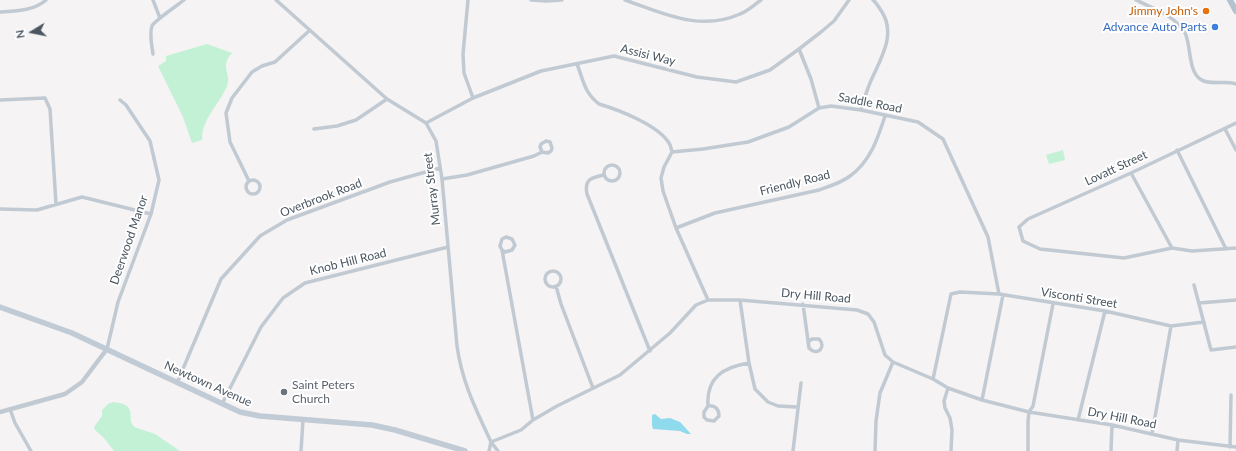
<!DOCTYPE html>
<html>
<head>
<meta charset="utf-8">
<style>
  body { margin:0 }
  #map { position:relative; width:1236px; height:451px; overflow:hidden; background:#f5f3f3; font-family:Lato,sans-serif }
  canvas { display:block }
  .north { position:absolute; left:12px; top:12px; width:40px; height:40px; -webkit-text-stroke:3px #fff; paint-order:stroke; rotate:260deg; font-size:11px; font-weight:700; line-height:16px; text-align:center; color:#4a5661 }
  .north::after { content:''; display:block; margin:auto; width:14px; height:18px; background:#4a5661; clip-path:polygon(50% 0,100% 100%,50% 72%,0 100%) }
</style>
</head>
<body>
<div id="map">
<canvas width="1236" height="451"></canvas>
<div class="north">N</div>
</div>
<script>
const g = document.querySelector('canvas').getContext('2d');
g.lineJoin = 'round';
function paint(path, color) { g.fillStyle = color; g.fill(path, 'evenodd'); }
function trace(path, color, width, dash) { g.strokeStyle = color; g.lineWidth = width; g.lineCap = dash ? 'butt' : 'round'; g.setLineDash(dash || []); g.stroke(path); }
function label(font, color, halo, rows, align = 'center') {
  g.font = font + ' Lato,sans-serif'; g.lineWidth = 4; g.setLineDash([]); g.textBaseline = 'middle'; g.strokeStyle = halo; g.fillStyle = color; for (const [text, x, y, turn = 0] of rows) {
    g.save(); g.translate(x, y); g.rotate((+turn || 0) * Math.PI / 180); g.textAlign = isNaN(turn) ? turn : align; if (halo) g.strokeText(text, 0, 0); g.fillText(text, 0, 0); g.restore();
  }
}
paint(new Path2D(`
  M207,44L232,53C219,67 232,74 227,86C219,105 202,118 202,140L192,143L183,117L158,66L166,61V56Z
  M1063,150L1065,160L1049,164L1046,155Z
  M113,402C129,404 131,407 131,422L134,427L155,434L180,451H114L103,437L95,430L94,427L102,416V410L108,404Z`), '#c3f1d5');
paint(new Path2D(`
  M655,414L661,419L670,418L680,422L691,434H687L680,431L653,429L652,425V415Z`), '#90daee');
trace(new Path2D(`
  M153,0L160,18
  M276,0L387,99L426,123L436,141L442,179L457,346C462,382 476,410 491,442L489,451
  M468,0L463,54L464,73L473,98
  M531,0L546,1L562,0
  M625,0C663,13 700,32 740,14C748,11 754,5 761,0
  M1136,0C1152,8 1176,16 1185,33C1191,44 1188,71 1200,79C1209,86 1225,80 1236,84
  M0,12C15,11 34,11 46,0
  M799,49L811,79L819,108
  M153,54C152,46 149,34 152,26C154,21 178,5 184,0
  M577,64C584,82 584,92 599,104C619,110 658,125 669,143C671,145 671,149 672,152
  M0,100L45,98L50,109L56,204
  M861,110C864,101 866,92 870,83C879,61 897,36 882,12C879,8 877,3 873,0
  M426,123L473,98L541,71L614,56L697,77L736,82L770,70L799,49L821,32L834,21L849,0
  M1236,123L1131,173L1028,219L1019,227L1023,241L1040,249L1124,258L1172,248L1192,251L1236,248
  M314,129L337,126L356,120L387,99
  M1225,129L1236,150
  M1177,150L1226,249
  M672,152L703,149L748,142L789,127L819,108L831,106L861,110L918,122L943,139L988,237L999,294
  M672,152L664,167L661,178L663,191L676,228L708,300
  M604 173a8 8 0 1 1 16 0a8 8 0 1 1-16 0Z
  M1131,173L1172,248
  M604,175C591,178 584,179 587,194L650,351
  M442,179L467,175L534,156L542,152L548,153L551,151L552,148L550,142L546,141L541,144L540,147L542,152
  M246 187a7 7 0 1 1 14 0a7 7 0 1 1-14 0Z
  M249,181L230,142L226,113L232,98L252,72L262,66L275,62L310,30
  M0,209L37,210L82,197L151,214
  M676,228L715,213L819,190C830,186 841,183 850,176C870,162 878,138 885,116
  M502,250L505,252L512,250L515,245L512,239L506,237L502,239L500,246L502,250L533,420
  M545 279a8 8 0 1 1 16 0a8 8 0 1 1-16 0Z
  M1194,285L1211,350L1236,347
  M556,286L561,304L593,388
  M740,300L749,363L755,389L768,402L778,406L797,407
  M1199,303L1236,300
  M803,304L809,348C817,357 827,347 819,339H812L808,342
  M107,349L118,302L151,214L159,180L150,141L126,105L120,100
  M933,379L951,294L960,292L999,294L1105,311L1171,326L1204,322
  M177,383L221,279L260,236L287,220L390,182L440,168
  M948,388L944,401L945,408L950,418L952,430L951,451
  M982,400L1003,295
  M222,404L261,327L283,298L305,283L448,247
  M708,406C715,405 719,409 719,416L714,421L707,420L704,417V412L708,406C706,378 723,367 749,363
  M10,409L15,423L31,451
  M1078,420L1105,311
  M1152,434L1171,326
  M1230,447L1231,395
  M301,451L303,420
  M498,451L491,442L521,430L533,420L557,406L620,375L670,333L696,305L708,300H740L857,310L868,314L874,322L885,355L893,362L933,379L948,388L982,400L1029,412L1112,425L1178,440L1236,447
  M793,451L801,383
  M875,451L876,421L880,393L893,362
  M1028,451V421L1029,412L1033,406L1053,304
  M1111,451L1112,425
  M1177,451L1178,440`), '#c1cad2', 3.5);
trace(new Path2D(`
  M0,412L65,394L82,382L107,349`), '#c1cad2', 4.5);
trace(new Path2D(`
  M0,307L72,333L240,412L260,416L372,425L395,430L465,451`), '#c1cbd6', 5.5);
trace(new Path2D(`
  M1230,0L1236,11`), '#b3c2d1', 6);
for (const [x, y, r, color] of [
  [1206,11,4,"#e8710a"],
  [1215,27,4,"#3f7fe0"],
  [284,392,4,"#6b7280"]
]) { const dot = new Path2D(); dot.arc(x, y, r, 0, 2 * Math.PI); g.fillStyle = color; g.fill(dot); trace(dot, '#fff', 1.5); }
label('12px', '#c56008', '#fff', [
  ["Jimmy John's",1198,11]
], 'right');
label('12px', '#366cbe', '#fff', [
  ["Advance Auto Parts",1207,27]
], 'right');
label('12px', '#4a5661', '#fff', [
  ["Assisi Way",648,55,14],
  ["Saddle Road",870,103,11],
  ["Lovatt Street",1116,168,-25],
  ["Friendly Road",795,183,-14],
  ["Murray Street",432,189,-97],
  ["Overbrook Road",321,198,-21],
  ["Deerwood Manor",129,240,-71],
  ["Knob Hill Road",348,262,-14],
  ["Dry Hill Road",816,296,5],
  ["Visconti Street",1079,298,9],
  ["Newtown Avenue",208,384,24],
  ["Dry Hill Road",1122,418,11]
]);
label('12px', '#5b616d', '#fff', [
  ["Saint Peters",292,385],
  ["Church",292,399]
], 'left');
</script>
</body>
</html>
